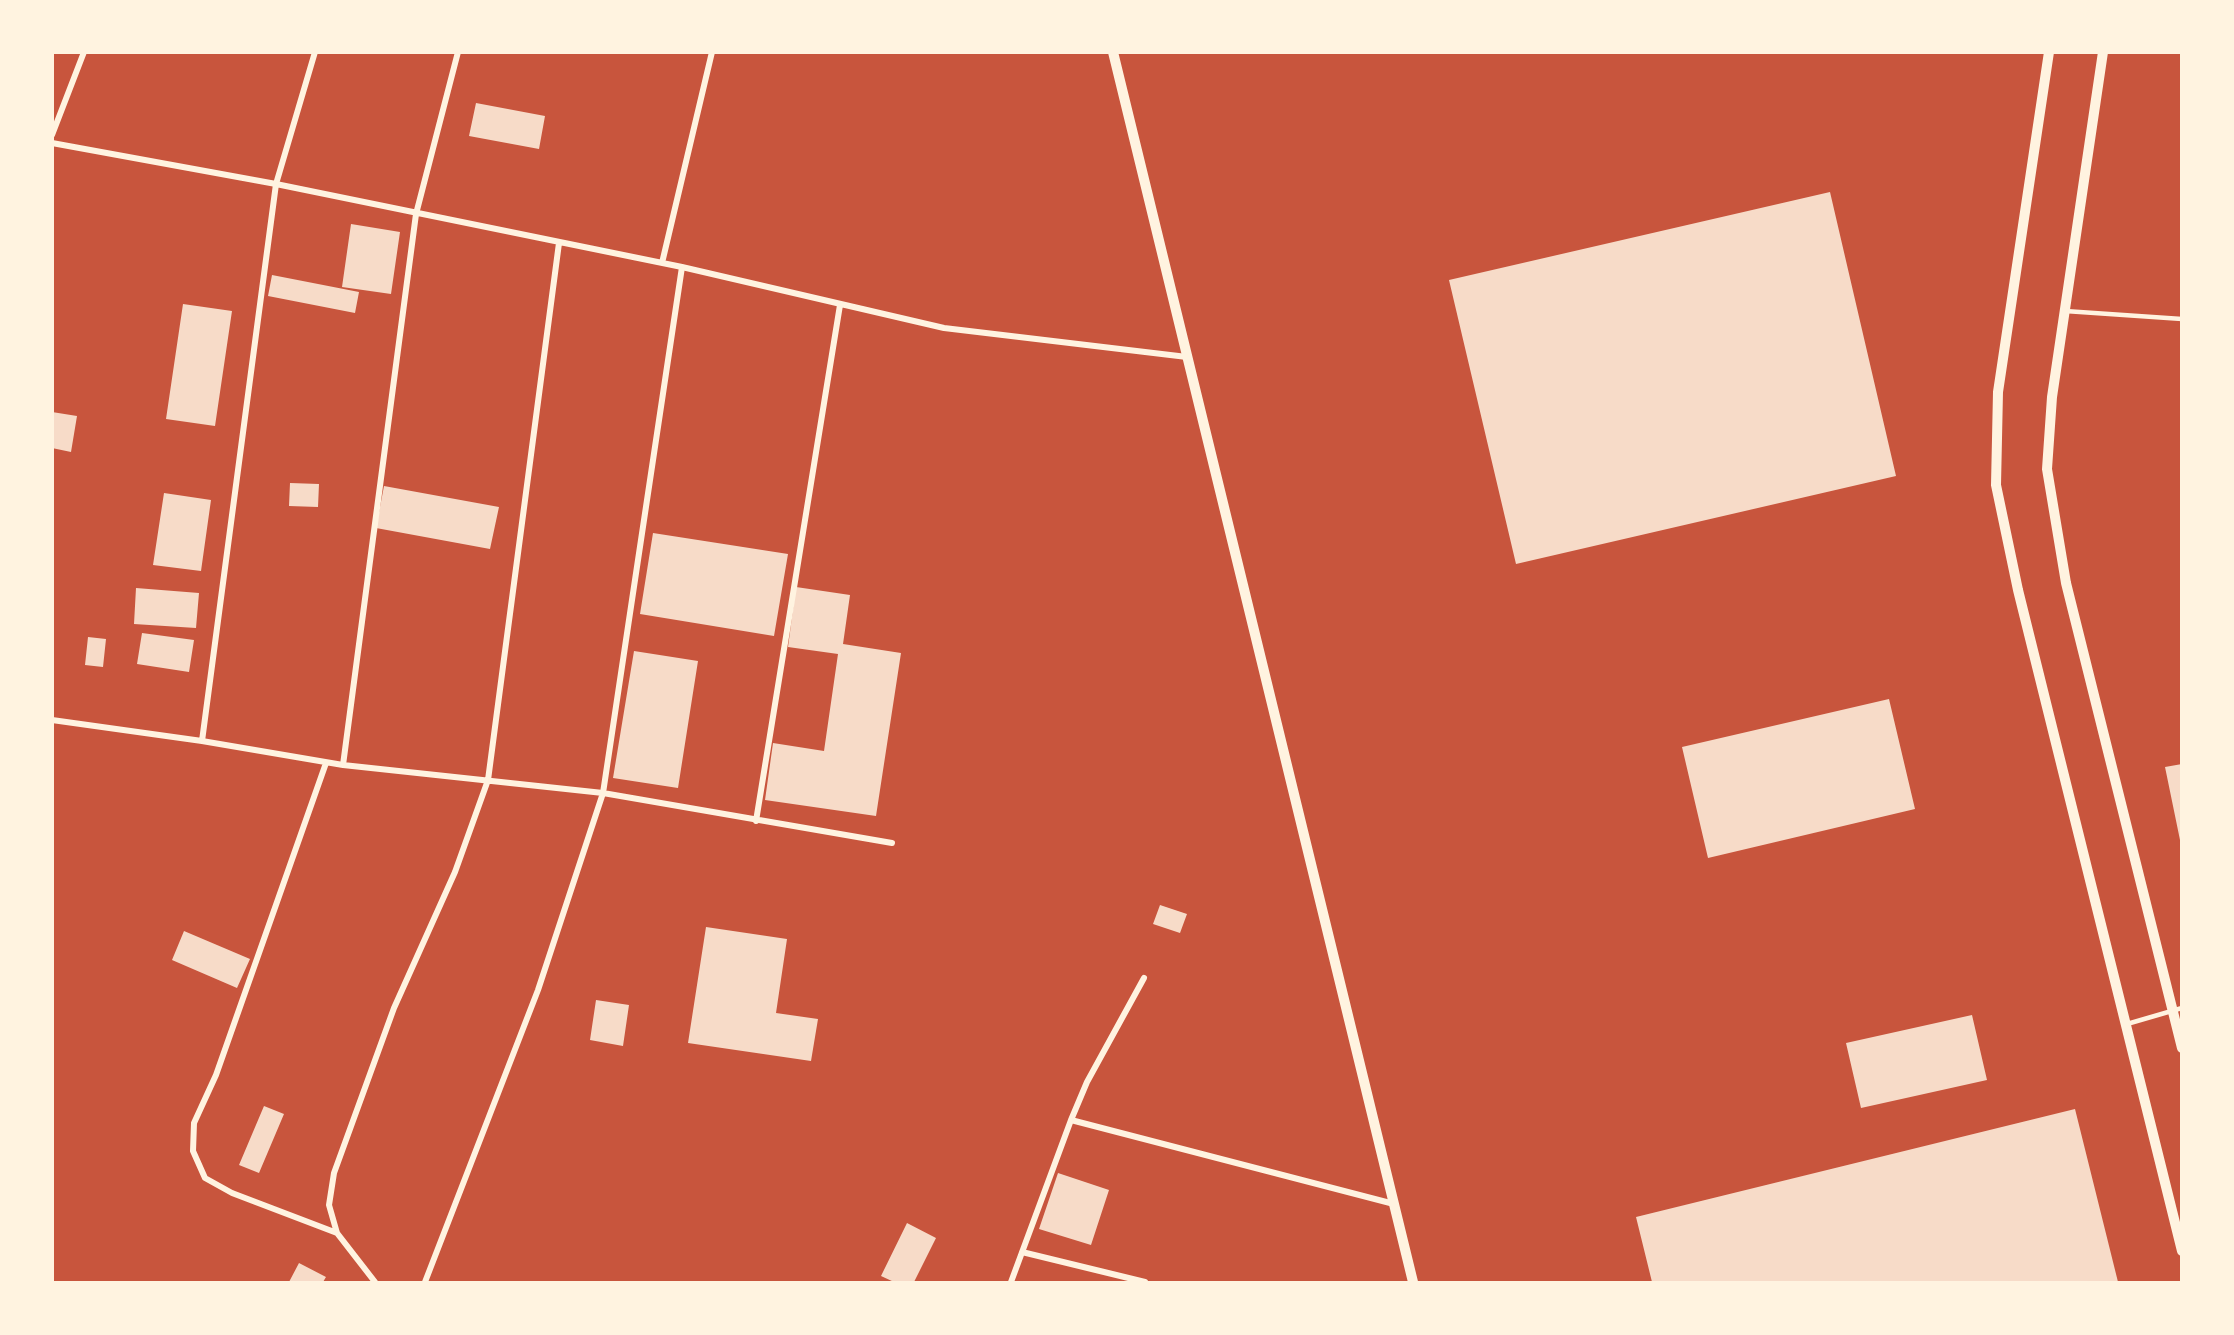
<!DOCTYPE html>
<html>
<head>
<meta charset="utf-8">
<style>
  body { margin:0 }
  #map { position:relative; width:2234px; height:1335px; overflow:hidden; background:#c8553d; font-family:Raleway,sans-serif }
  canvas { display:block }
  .frame { position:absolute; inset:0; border:54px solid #fff3e0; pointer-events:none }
</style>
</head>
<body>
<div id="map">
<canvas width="2234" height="1335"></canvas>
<div class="frame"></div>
</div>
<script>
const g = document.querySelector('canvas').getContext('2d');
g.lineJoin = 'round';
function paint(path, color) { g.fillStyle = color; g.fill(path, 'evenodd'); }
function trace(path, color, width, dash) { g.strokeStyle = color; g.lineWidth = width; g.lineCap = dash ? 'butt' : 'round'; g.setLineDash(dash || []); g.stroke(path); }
paint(new Path2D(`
  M476,103L545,116L539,149L469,136Z
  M1830,192L1896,476L1516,564L1449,280Z
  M351,224L400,232L391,294L342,287Z
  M272,275L359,292L355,313L268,296Z
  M183,304L232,311L215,426L166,419Z
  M52,412L77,416L71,452L52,448Z
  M290,483L319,484L318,507L289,506Z
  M384,486L499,507L490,549L376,528Z
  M164,493L211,500L201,571L153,565Z
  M653,533L788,554L774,636L640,614Z
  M796,587L850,595L843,644L901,653L876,816L765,800L773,743L824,751L838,654L788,647Z
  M136,588L199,593L196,628L134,624Z
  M142,633L194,640L189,672L137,664Z
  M88,637L106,639L103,667L85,665Z
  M634,651L698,661L678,788L613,778Z
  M1889,699L1915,809L1708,858L1682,747Z
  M2182,764V840H2180L2165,767Z
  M1160,905L1187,914L1180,933L1153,924Z
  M706,927L787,939L776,1013L818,1019L811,1061L688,1043Z
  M184,931L250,959L237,988L172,960Z
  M596,1000L629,1005L623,1046L590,1040Z
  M1972,1015L1987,1080L1861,1108L1846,1043Z
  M264,1106L284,1114L259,1173L239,1165Z
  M2075,1109L2118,1282H1652L1636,1217Z
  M1058,1173L1109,1190L1091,1245L1039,1229Z
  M907,1223L936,1238L914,1282H894L881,1276Z
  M299,1263L326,1277L323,1282H289Z`), '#f7dbc8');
trace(new Path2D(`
  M2065,311L2182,319
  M2127,1024L2182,1008`), '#fff3e0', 4.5);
trace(new Path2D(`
  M52,135L84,52
  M52,143L276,184L682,267L944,328L1187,357
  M662,263L712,52
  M52,720L202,741L343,765L603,793L892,843
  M202,741L276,184L315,52
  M326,763L216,1075L194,1123L193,1151L205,1178L232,1193L337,1233
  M343,765L416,214L458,52
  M756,821L840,305
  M1071,1120L1394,1204
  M1022,1252L1145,1282
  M375,1282L337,1233L329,1205L334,1173L394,1008L455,872L488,780L559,243
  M425,1282L538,990L603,793L682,267
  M1011,1282L1071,1120L1087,1082L1144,978`), '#fff3e0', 6);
trace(new Path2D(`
  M1113,52L1413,1282
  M2049,52L1998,392L1996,485L2018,590L2182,1251
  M2103,52L2052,397L2047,469L2066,583L2182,1048`), '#fff3e0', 10);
</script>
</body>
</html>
